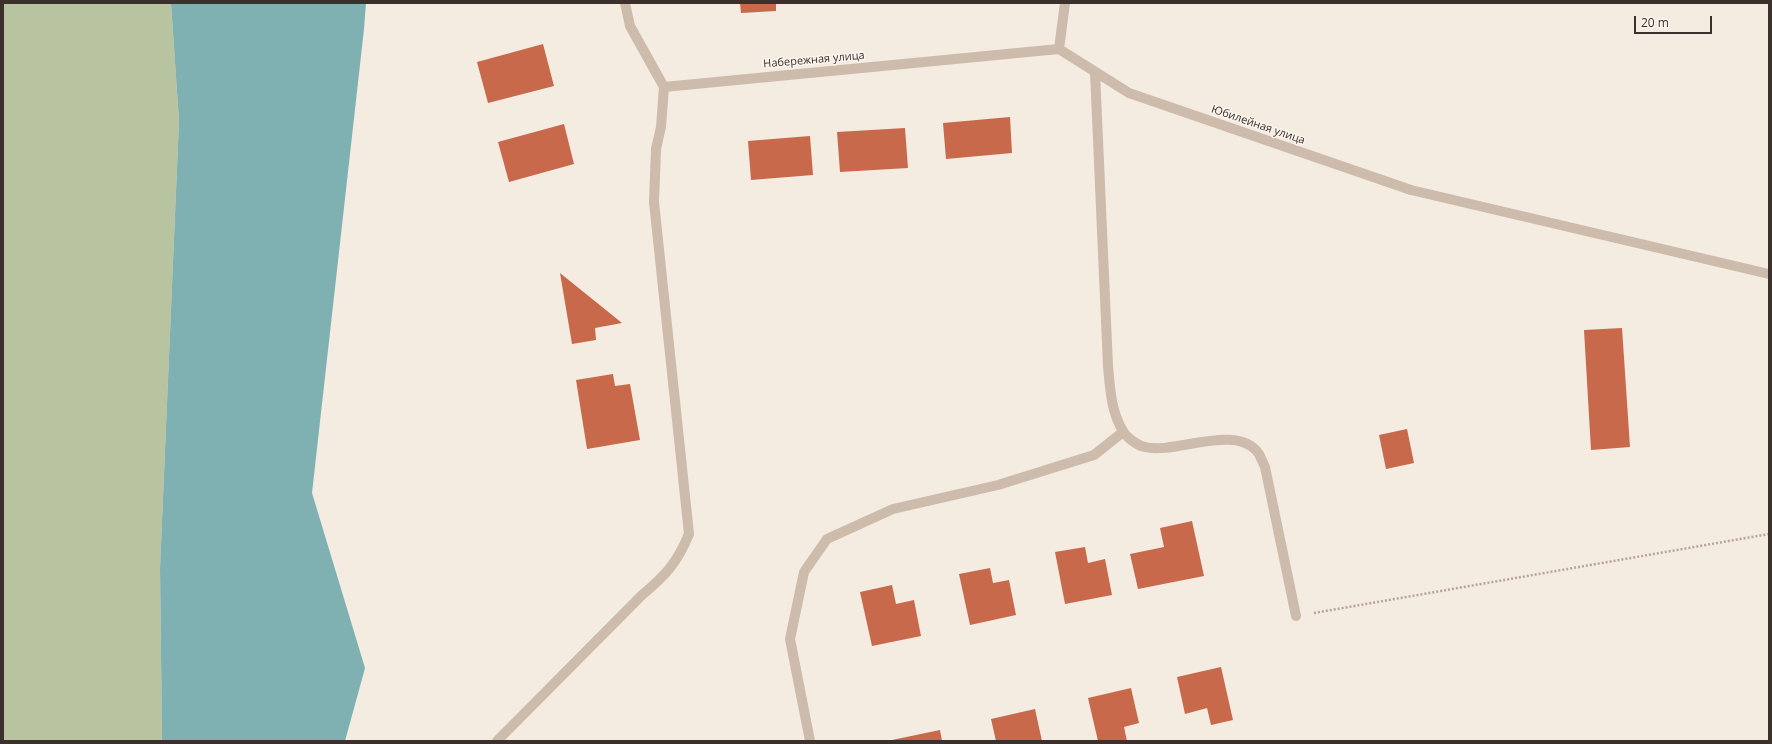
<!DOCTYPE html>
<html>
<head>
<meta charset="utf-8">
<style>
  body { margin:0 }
  #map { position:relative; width:1772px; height:744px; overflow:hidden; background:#f4ebe1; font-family:"Open Sans",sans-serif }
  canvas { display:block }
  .frame { position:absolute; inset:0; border:4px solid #3b302b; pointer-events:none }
  .scale { position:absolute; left:1634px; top:16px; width:78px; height:18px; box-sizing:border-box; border:2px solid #3b302b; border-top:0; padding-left:5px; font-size:12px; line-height:14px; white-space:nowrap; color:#3b302b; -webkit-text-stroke:3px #fbf5ee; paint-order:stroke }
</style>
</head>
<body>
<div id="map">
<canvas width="1772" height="744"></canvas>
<div class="frame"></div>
<div class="scale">20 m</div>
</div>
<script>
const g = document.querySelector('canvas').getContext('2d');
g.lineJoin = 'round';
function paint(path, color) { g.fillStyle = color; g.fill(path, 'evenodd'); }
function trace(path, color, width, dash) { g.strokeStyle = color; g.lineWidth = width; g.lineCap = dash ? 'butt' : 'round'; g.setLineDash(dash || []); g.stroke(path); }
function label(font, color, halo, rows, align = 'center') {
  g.font = font + ' "Open Sans",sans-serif'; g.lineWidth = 3; g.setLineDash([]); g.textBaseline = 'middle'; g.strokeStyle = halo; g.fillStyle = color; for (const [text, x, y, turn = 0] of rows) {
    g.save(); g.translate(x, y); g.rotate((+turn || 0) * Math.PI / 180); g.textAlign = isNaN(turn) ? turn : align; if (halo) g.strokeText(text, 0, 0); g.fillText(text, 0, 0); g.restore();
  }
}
paint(new Path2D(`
  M3,3H171L179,121L160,568L162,741H3Z`), '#b8c4a0');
paint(new Path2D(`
  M171,3H366L364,29L312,493L365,668L345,741H162L160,568L179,121Z`), '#7fb0b2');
paint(new Path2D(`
  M740,3H776V11L741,13Z
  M543,44L554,86L488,103L477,62Z
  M1010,117L1012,153L946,159L943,123Z
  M564,124L574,164L509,182L498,142Z
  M905,128L908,168L840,172L837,132Z
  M810,136L813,175L751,180L748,141Z
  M560,273L622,323L595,328L596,340L572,344Z
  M1622,328L1630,447L1591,450L1584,330Z
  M613,374L615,386L630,384L640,440L587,449L576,380Z
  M1407,429L1414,463L1386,469L1379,435Z
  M1192,521L1204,576L1138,589L1130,554L1164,547L1160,528Z
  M1085,547L1088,563L1105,559L1112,595L1065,604L1055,552Z
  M990,568L993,583L1009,580L1016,615L970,625L959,574Z
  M892,585L896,604L914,600L921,636L872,646L860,592Z
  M1221,667L1233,720L1211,725L1207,708L1185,714L1177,677Z
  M1131,688L1139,723L1124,727L1127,741H1098L1088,698Z
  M1035,709L1042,741H996L991,719Z
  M940,730L942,741H892V740Z`), '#c8694b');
trace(new Path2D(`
  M1314,613L1769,534`), '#b9a596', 2.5, [2, 2]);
trace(new Path2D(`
  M625,3L630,26L664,87L1059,49
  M1059,49L1129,93L1411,190L1769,274
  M1059,49L1065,3
  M1095,72L1108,366C1110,388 1111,412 1123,431C1126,437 1138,446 1145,447C1174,455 1237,422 1259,454C1261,458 1263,463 1265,467L1296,616
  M497,741L642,595C666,575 677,563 689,534L654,202L656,149L661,127L664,87
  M810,741L790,639L804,572L827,539L893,509L998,485L1094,455L1123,432`), '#cdbbac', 10);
label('11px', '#3b302b', '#fbf5ee', [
  ["Набережная улица",814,60,-5],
  ["Юбилейная улица",1258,125,19]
]);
</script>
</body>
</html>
